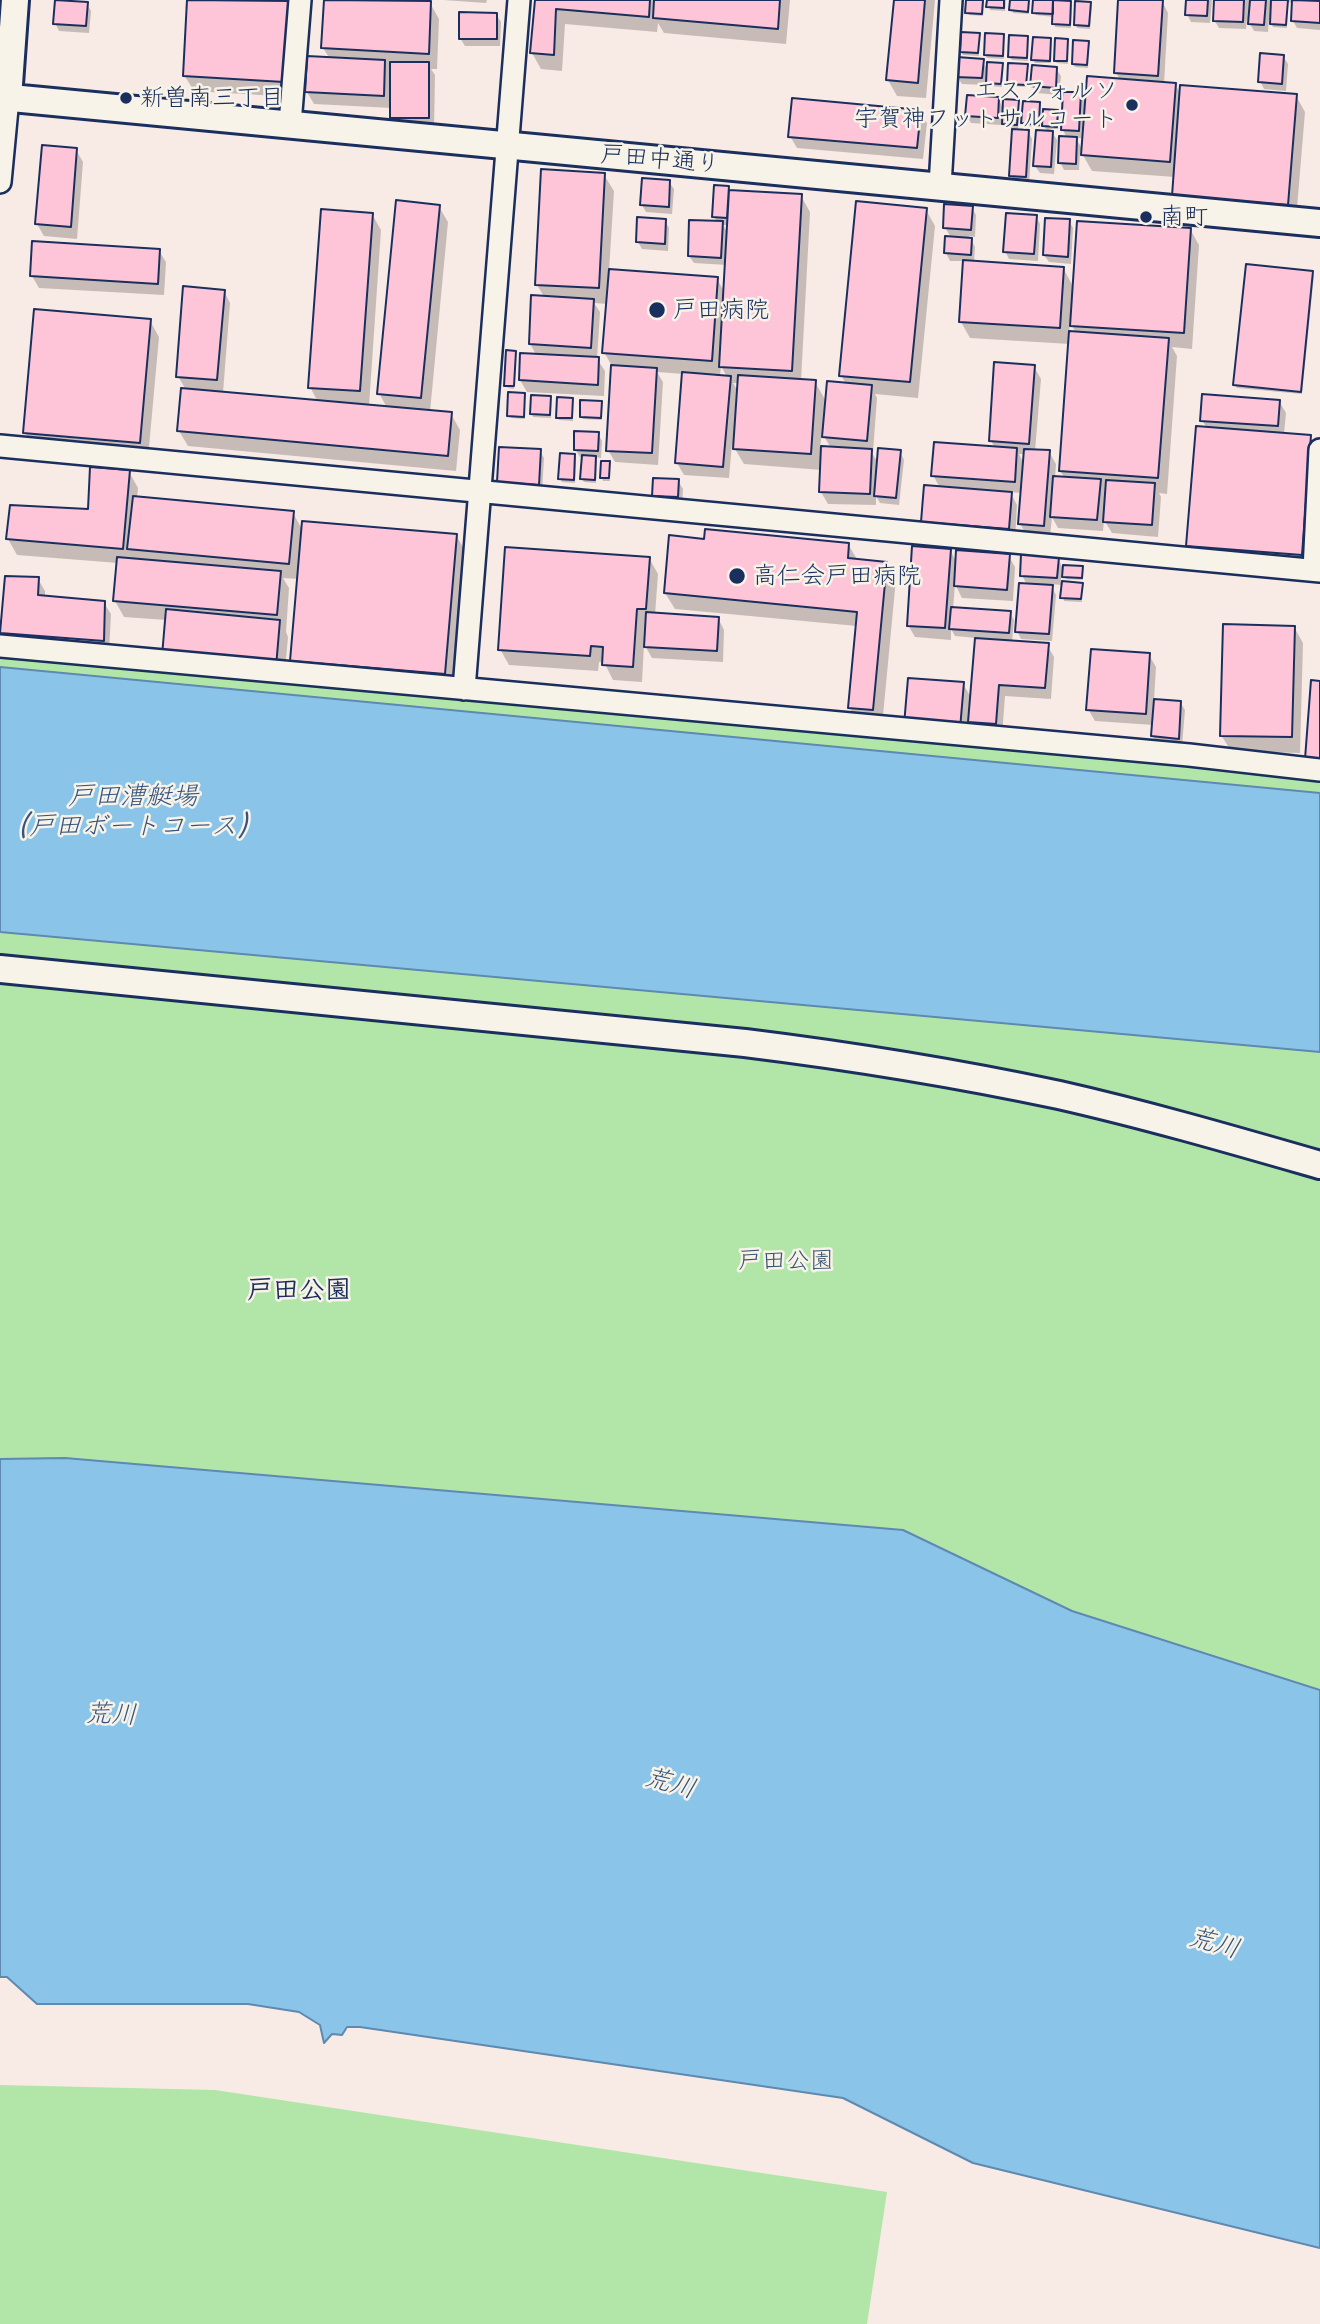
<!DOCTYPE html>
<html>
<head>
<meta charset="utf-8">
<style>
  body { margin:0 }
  canvas { display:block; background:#f8eae5 }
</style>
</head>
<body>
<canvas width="1320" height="2324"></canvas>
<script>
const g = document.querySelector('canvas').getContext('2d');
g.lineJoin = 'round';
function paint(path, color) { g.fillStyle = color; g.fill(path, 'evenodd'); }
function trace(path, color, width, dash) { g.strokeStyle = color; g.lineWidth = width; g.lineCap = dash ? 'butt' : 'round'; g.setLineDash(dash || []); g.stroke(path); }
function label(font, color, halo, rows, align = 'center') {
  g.font = font + ' "Playpen Sans","Klee One",sans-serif'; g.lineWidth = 5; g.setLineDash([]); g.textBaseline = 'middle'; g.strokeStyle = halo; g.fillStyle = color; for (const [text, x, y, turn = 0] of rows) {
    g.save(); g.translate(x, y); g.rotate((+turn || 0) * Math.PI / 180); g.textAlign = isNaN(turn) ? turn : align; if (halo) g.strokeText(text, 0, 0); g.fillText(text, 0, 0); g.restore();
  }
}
paint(new Path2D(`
  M0,658L1320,774V1972L0,1713Z
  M0,2085L215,2090L887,2192L867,2324H0Z`), '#b2e6a8');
const water = new Path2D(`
  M0,667L1320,793V1052L0,932Z
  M65,1458L903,1530L1072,1611L1320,1690V2248L973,2163L843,2098L360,2027H347L342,2035L332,2034L324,2043L320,2025L299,2012L248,2004H37L7,1977H0V1459Z`);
paint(water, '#8ac5e9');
trace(water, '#5e89b1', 2);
paint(new Path2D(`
  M189,0H296L293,97L194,91L184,75Z
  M325,0L430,3L439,19L437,69H431L435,75L434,130L398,129L392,117V108L314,104L307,92L330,59L323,48Z
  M443,0H487L486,3Z
  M536,0H790L786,44L664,33L658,23L657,32L565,24L562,71L541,69L532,53Z
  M895,0H935L926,98L897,96L888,80Z
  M967,0H984L983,16L969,15Z
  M989,0H1006L1005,11L990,10Z
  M1012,0H1029V14L1013,13Z
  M1040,0L1070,3L1072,6L1071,28L1055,27L1054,17L1036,15L1034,12Z
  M1120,0L1162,1L1168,13L1164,84H1175L1181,95L1296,96L1305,112L1296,220L1183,211L1175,177L1092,171L1080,150L1079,170H1064L1060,162L1067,138L1063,130L1080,94L1087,106L1120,80L1116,72ZM1076,138H1084L1083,151Z
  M1188,0H1212L1210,23L1191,22L1187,14Z
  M1216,0H1320V30L1297,28L1293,21L1294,3L1287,2V28L1273,27L1269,19L1268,32L1254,31L1247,19L1246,29L1219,28L1214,20Z
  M1090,3L1092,6L1090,29L1077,28L1076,25Z
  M87,4L91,11L89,33L59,31L55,23Z
  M496,14L501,22L500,46H465L460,38Z
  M978,35L979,56L963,55L961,52Z
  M1003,36L1004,59L987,58L985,55Z
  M1027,38L1028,61L1012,60L1010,57Z
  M1050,40L1051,63H1035L1033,59Z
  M1067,41L1068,64L1057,63L1055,60Z
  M1088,43L1089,46L1088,68L1075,67L1073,64Z
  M1283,56L1288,64L1286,91L1264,89L1260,81Z
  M982,61L988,71L1002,65V87L989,86L986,80V85L962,84L957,76Z
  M1027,66V87L1010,86L1008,83Z
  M1056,69L1061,76L1059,95L1037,93L1032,86Z
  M998,98L1004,110L1018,102L1019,105L1018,131H1028L1032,139L1029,184L1015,183L1011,175L1014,128L1005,127L1001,120V125L971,123L967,116Z
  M1039,104L1040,127L1025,126L1023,123Z
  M920,111L927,123L923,159L797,148L790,136Z
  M1057,112L1058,129H1050L1057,140L1054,174L1040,173L1035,166L1048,132L1044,126Z
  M76,150L83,162L77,239L44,236L37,224Z
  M604,175L614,191L609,271L717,279L725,293L727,265L694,263L689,256L718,223L714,217L728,188L730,192L801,196L810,212L801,381L815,382L827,403L846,384L841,375L926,210L935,226L918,398L875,394L877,398L873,452H871L879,464L900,452L904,460L899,505L880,503L876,496V505L828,504L821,492L822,470L744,464L732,444L729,478L684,475L677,463L684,374L657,372L663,382L658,465L615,462L608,450L613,368L604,352L608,304L594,303L600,312L597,359L605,371L604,396L527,392L520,380L537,356L530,344L545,298L537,285ZM723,225H729V235ZM721,366L727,377L720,376ZM733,383H739V393ZM822,432L825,438L831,448H820Z
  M669,182L674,189L672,214L646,212L642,205Z
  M439,207L448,222L430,412L451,414L460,430L456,471L188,446L179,431L186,390L178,376L224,291L230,303L223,393L318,402L310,387L372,214L381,230L369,406L387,408L379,393Z
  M972,208L976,215L975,237L969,236L975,247L974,263L1063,268L1074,288L1190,229L1199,245L1192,349L1172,347L1177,356L1167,494L1159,493L1161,497L1158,537L1112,533L1104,520L1103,531L1058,528L1052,517L1050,537L1027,535L1020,524L1022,493L1010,492L1017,505L1015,540L929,534L923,522L940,488L933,475L995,448L991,441L1034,367L1041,379L1035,451L1049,452L1056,464L1055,477L1065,478L1060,471L1070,344L970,338L961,322L965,261H950L946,253L951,238L945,227ZM1070,322L1076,333H1069ZM1019,454H1025L1024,464Z
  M1036,217L1040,224L1038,261L1009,259L1005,251Z
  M665,221L669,228L668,251L642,249L638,242Z
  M1069,221L1073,228L1071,264L1049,262L1044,255Z
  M159,251L166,262L164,295L39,288L32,276Z
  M1312,272L1314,275L1302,394L1237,388L1235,385Z
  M150,321L159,337L148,458L34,448L25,432Z
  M515,353L516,356L514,389L508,388L506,385Z
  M524,395L525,419L511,418L509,415Z
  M550,398L551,418L533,417L532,414Z
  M572,399L573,421L559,420L557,417Z
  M1279,401L1286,413L1284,434L1310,437L1319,452L1310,571L1197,562L1188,546L1207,428L1202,420Z
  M601,402L602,420L583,419L581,416Z
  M598,434L602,441L601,458L595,457L597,461L596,483L584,482L582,479L583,457H580L575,449Z
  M540,451L544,458L542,492L503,489L499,482Z
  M574,456L576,459L575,483L562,482L560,479Z
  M609,463L610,481H603L602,478Z
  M129,472L138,488L137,499L293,513L303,531L456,535L465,551L453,689L301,676L292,660L299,579L283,578L289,588L286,632L288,637L284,682L167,620L124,617L115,601L118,563L17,555L8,539L90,511Z
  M678,481L683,489L682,504L658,503L654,496Z
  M705,541L848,544L858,561L886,563L896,579L882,726L859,723L849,707L857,626L675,609L665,593Z
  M950,550L957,563L1008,555L1015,567L1013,601L962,598L955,584L953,609L1010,613L1014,620L1012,642L1047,645L1054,657L1051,699L1005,696L1002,736L977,734L968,718L966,740L913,736L963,684L972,699L976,638L955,636L951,629V640L915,637L908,625Z
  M649,558L658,574L655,615L718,618L724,630L723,662L652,658L644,644L642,682L613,680L604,662H599L598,671L509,665L500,649Z
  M1058,558L1062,567L1081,568L1083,571V580L1066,579L1061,572V583L1081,584L1082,602L1064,601L1063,585L1050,584L1056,595L1052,641L1021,639L1017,631L1027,585L1022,575Z
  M38,579L45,591V597L104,603L111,614L109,652L9,644L2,632Z
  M1294,627L1303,643L1300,753L1231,751L1221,735Z
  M1149,655L1156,667L1154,700L1180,702L1185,710L1182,746L1157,744L1153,736L1154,725L1095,721L1088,709Z`), '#0003');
const building = new Path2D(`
  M55,0L88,2L86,26L53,24Z
  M187,0L289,1L284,82L183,76Z
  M324,0L431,1L429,54L321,48Z
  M535,0H650L649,17L556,9L554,55L530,53Z
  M654,0H780L778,29L653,18Z
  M894,0H925L918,83L886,80Z
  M966,0H983L982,14L965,13Z
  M987,0H1004V8L986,7Z
  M1010,0H1029L1028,12L1009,10Z
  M1033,0H1053V14L1032,13Z
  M1053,0L1071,1L1070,25L1052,24Z
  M1118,0H1163L1158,76L1114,73Z
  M1186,0H1208L1207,16L1185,15Z
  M1214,0H1244L1243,22L1213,21Z
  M1250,0H1266L1264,25L1248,24Z
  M1271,0H1288L1286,25L1270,24Z
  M1292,0L1320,1V23L1291,21Z
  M1075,1L1091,2L1089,26L1074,25Z
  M459,12L497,13V39H459Z
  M961,32L980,33L978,53L960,52Z
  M985,33L1004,34L1003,56L984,55Z
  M1009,35L1028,36L1027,58L1008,57Z
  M1033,37L1051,38L1050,61L1031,60Z
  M1055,38L1068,39L1067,61H1054Z
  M1073,40L1089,41L1087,65L1072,64Z
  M1260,53L1284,55L1282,84L1258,82Z
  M307,56L385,60L384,96L305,92Z
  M957,57L984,59L982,78L955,77Z
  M390,62H429V118H390Z
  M987,62L1003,63L1001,84L986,83Z
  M1008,63L1028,64L1026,85L1007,84Z
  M1032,65L1057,67L1056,88L1030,86Z
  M1087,76L1176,83L1170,162L1081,155Z
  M1180,85L1297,94L1288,205L1172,196Z
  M1063,92H1081L1079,131L1061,130Z
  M967,95L999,97L998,118L965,116Z
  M792,98L921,110L917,148L788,137Z
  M1003,99L1019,100L1017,125L1002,124Z
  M1023,101L1040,102L1039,125L1021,123Z
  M1043,109L1058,110L1057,127L1042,126Z
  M1012,129L1029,130L1026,177L1009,176Z
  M1036,130L1053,131L1051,167L1033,166Z
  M1059,136L1077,137L1076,164L1058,163Z
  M42,145L77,148L71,227L35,224Z
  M541,169L605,173L599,288L535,285Z
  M642,178L670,180L669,207L640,205Z
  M714,185L729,186L727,218L712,217Z
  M729,190L802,194L792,371L719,367Z
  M396,200L440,205L421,398L377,394Z
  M856,201L927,208L910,382L839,376Z
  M944,204L973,206L971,230L943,228Z
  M321,209L373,213L360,391L308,388Z
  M1006,213L1037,215L1034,254L1003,252Z
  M637,217L666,219L665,244L636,242Z
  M1045,218L1070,219L1068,257L1043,255Z
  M689,220L723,221L721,258L688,256Z
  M1077,221L1191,228L1184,333L1070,326Z
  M945,236L972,238L971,255L944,253Z
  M32,241L160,249L158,284L30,276Z
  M963,260L1064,267L1060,328L959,322Z
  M1246,264L1313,271L1301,392L1233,385Z
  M609,269L718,277L712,361L602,353Z
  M183,286L225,290L217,380L176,377Z
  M531,295L594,299L591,348L529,344Z
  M34,309L151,319L140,443L23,433Z
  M1069,331L1169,338L1158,478L1059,471Z
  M506,350L516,351L514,386H504Z
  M520,353L599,357L598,385L519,380Z
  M994,362L1035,365L1029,444L989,441Z
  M611,365L657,368L652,453L606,451Z
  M682,372L731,376L723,467L675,463Z
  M738,375L816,380L811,454L733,449Z
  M827,381L872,385L867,441L822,437Z
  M181,388L452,412L448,456L177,431Z
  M508,392L525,393L524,417L507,416Z
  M1202,394L1280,400L1278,426L1200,421Z
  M531,395L551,396L550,415L530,414Z
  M557,397L573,398L572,418H556Z
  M580,400L602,401L601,418L580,417Z
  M1196,426L1311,435L1302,555L1186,546Z
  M574,431L599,432L598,451L574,450Z
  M934,442L1017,448L1015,482L931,476Z
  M821,446L872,449L870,494L819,492Z
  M499,447L541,449L539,485L497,482Z
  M878,448L901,450L896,498L874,496Z
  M1024,449L1050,450L1044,526L1018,524Z
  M560,453L575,454L574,480L558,479Z
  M582,455L596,456L595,480L580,479Z
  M601,461H610L609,478H600Z
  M90,467L130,470L123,549L6,539L10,505L88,509Z
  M1053,476L1101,479L1097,520L1050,517Z
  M653,478L679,479L678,497L652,496Z
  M1106,480L1155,483L1152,525L1103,522Z
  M924,485L1012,492L1009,529L921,522Z
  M133,496L294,511L289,564L127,549Z
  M302,521L457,534L445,674L290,661Z
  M705,529L849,543L848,558L887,562L873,710L848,708L857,612L664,593L669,535L704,539Z
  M912,546L951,549L945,628L907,626Z
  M505,547L650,557L646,609H637L633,667L602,665L603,647L591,646L590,656L498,650Z
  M956,550L1010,554L1007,590L954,586Z
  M1021,554L1059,557L1057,578L1020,576Z
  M117,557L281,571L277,615L113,601Z
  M1063,565L1083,566L1082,578L1062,577Z
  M5,576L39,577L38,595L105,601L104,641L0,633Z
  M1062,581L1083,583L1081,599L1060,598Z
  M1019,583L1053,585L1049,634L1015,632Z
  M951,607L1011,611L1009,633L949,629Z
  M166,609L280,620L276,667L162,656Z
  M646,612L719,617L717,651L644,647Z
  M1223,624L1295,626L1292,737L1220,736Z
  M975,638L1049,643L1045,688L999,685L996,724L968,722Z
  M1091,649L1150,653L1146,714L1086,710Z
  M908,678L964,682L960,729L904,725Z
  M1311,680L1320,681V760L1305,759Z
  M1154,699L1181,701L1179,739L1151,736Z`);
paint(building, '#fec5d8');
trace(building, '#1b2f5e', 2);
const minor = new Path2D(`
  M290,124L300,0
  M0,182L8,98
  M940,186L951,0
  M0,446L1320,571
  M1314,570L1320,450
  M0,646L1189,755L1320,770
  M464,689L519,0`);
const tertiary = new Path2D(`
  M0,97L1320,223
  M8,98L15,0
  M0,969L745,1043C850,1056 955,1073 1059,1095C1147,1115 1233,1140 1320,1165`);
trace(minor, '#1b2f5e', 26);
trace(tertiary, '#1b2f5e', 32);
trace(minor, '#f7f3e8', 21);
trace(tertiary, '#f7f3e8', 26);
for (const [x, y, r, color] of [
  [126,98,7,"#1b2f5e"],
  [1132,105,7,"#1b2f5e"],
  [1146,217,7,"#1b2f5e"],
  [657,310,9,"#1b2f5e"],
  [737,576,9,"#1b2f5e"]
]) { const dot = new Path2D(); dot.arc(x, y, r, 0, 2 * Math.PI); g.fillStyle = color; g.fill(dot); trace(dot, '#f7f3e8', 2.5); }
label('24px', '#1b2f5e', '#f7f3e8', [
  ["エスフォルソ",1118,91,"right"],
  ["宇賀神フットサルコート",1118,119,"right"],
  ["新曽南三丁目",140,98],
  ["南町",1160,217],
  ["戸田病院",673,310],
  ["高仁会戸田病院",753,576]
], 'left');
label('24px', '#1b2f5e', '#f7f3e8', [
  ["戸田中通り",660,160,5]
]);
label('24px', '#39546d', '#f7f3e8', [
  ["戸田公園",786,1261]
]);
label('italic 26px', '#375481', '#f7f3e8', [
  ["戸田漕艇場",133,797],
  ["(戸田ボートコース)",133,827],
  ["荒川",111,1715,2],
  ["荒川",670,1784,16],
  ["荒川",1214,1944,16]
]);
label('bold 26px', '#1b2f5e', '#f7f3e8', [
  ["戸田公園",299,1291]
]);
</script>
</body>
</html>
